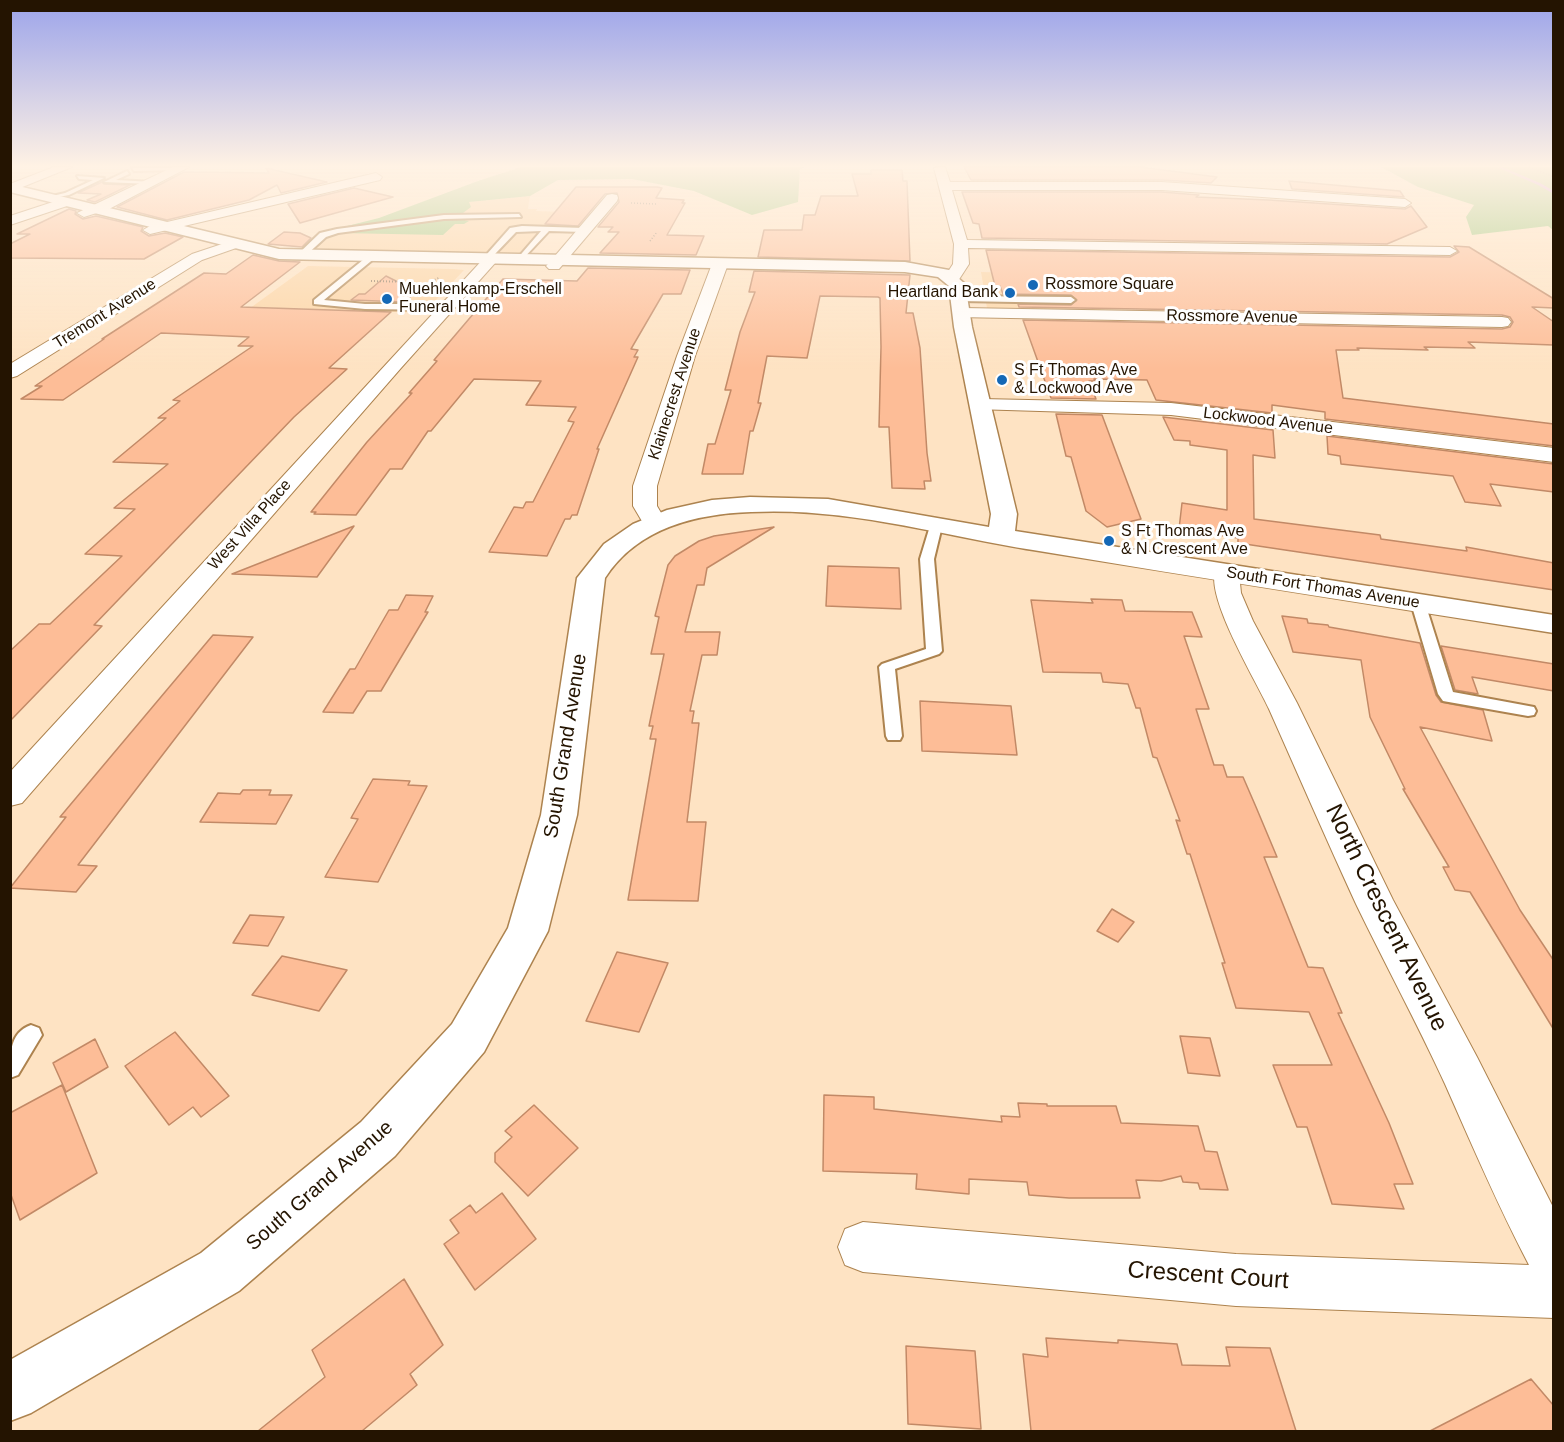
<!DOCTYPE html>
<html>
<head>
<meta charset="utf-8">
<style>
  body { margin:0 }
  #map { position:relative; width:1564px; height:1442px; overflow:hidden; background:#fee3c3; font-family:Arial,sans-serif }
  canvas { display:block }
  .frame { position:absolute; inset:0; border:12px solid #241401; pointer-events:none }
</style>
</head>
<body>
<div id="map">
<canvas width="1564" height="1442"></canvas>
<div class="frame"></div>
</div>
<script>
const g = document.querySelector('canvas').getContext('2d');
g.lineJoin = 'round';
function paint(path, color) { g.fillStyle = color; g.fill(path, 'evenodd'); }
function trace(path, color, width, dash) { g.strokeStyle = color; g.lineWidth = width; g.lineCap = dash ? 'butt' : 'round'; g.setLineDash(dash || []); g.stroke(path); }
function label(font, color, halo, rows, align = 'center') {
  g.font = font + ' Arial,sans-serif'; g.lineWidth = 6; g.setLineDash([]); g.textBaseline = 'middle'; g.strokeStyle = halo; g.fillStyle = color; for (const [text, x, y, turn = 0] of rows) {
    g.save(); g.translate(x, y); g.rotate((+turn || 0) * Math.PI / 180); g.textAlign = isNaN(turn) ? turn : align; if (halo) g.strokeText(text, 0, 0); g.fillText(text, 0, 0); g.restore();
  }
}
paint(new Path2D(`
  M530,196L528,209H537L536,211L590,213L591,215L578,229L548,228L525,254L299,250L319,234L338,228L468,202Z
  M308,266L453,269L464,270L424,313L281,308L272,315L242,314Z
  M981,272L1059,274L1086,280L1101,310L987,308Z`), '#fcd4a3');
paint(new Path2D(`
  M521,167H804L800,169L798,202L752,215L694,191L632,179L558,180L530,196L469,202L471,207L463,213L464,220L469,221L464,224H455L443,235L339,233L331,230L379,218L478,181Z
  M1381,167H1553V230L1548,226L1472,235L1466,217L1474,205L1418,187Z`), '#9dc77b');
paint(new Path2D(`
  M1502,167L1540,183L1554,191V194L1538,185L1497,167Z`), '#ca8dee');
const building = new Path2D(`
  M964,167H1140L1217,177L1211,183L1162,180H971Z
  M266,168L327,182L281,193L277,185L249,200L167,220L117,207L184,172L269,173Z
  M871,170H902L903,181H907L910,261L758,257L764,230H802L804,215H815L821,196H858L852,174H871Z
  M1289,181L1400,191L1404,197L1292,189Z
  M102,182L104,184L130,185L95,202L87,200L101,194L78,193Z
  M576,187H657L662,188L656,198L684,200L682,203H685L667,235L704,236L696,255L600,253L619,232H608L613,227H598L619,202L617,193L605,194L578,226L545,224Z
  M354,188L393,197L300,223L288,204Z
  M962,192H1162L1199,195L1196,197L1269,200L1405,209L1411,206L1427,227L1387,244L982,238L979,224L973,223Z
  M69,209L76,211L75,214L83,219L96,216L143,227L141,231L149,236L165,233L183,237L144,259L10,258V244L30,234H17Z
  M284,232L300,233L311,238L302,247L268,244Z
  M1454,246L1469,247L1554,299V308L1532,307L1554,322V345L1468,342L1475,348L1424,347L1428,350L1357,348L1359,350H1336L1343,398L1554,424V446L1325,419V412L1272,405V413L1156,400L1147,380L1094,379L1095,381H1089L1096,399L1051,398L1023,320L1502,329L1510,327L1513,322L1510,317L1502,315L1019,307L1018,304L1071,305L1077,300L1071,295L1003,294L1000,286H995L986,250L1450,257L1459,252Z
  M253,255L279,261L300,262L241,307L391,312L329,368L347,369L294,417L94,625L102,626L10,721V651L39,624H50L122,556L85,554L135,509L114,508L168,464L113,462L166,418H158L180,401L173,400L253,346H238L249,337L161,333L63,400L21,399L42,386H35L104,339H102L204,273L226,274Z
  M588,268L690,270L681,294H663L631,349L638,350L634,357H638L597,449H599L577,515H572L570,519H565L547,556L489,552L514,507L523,508L526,502H533L574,422L568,421L576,407L526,405L541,381L474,379L431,431H428L402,469H390L356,515L314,514L316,512H311L367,442L412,393H409L437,361L434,360L503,279L577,281Z
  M754,271L910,275L906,313H913L920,348L927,453L931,481H924L925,489L892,488L889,427H879L881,347L880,298L878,297L820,296L807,358L767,356L758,403H761L753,431H750L743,474H702L708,444H715L731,390H725L740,332L755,292H749Z
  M386,276L416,291L405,302L351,300L359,294H365Z
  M1056,414L1102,415L1141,519L1107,527L1086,511L1071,457L1066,456Z
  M1163,417L1273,430L1275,458L1253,455L1254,519L1380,535L1381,539L1467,551L1466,547L1554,563V590L1238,543V538L1179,529L1182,503L1227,510V450L1190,445V441L1174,440Z
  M1327,436L1554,464V492L1490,484L1501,506L1465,502L1453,476L1341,464L1340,456L1328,454Z
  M354,526L317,577L232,574Z
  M774,527L707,568L704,585H697L685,632H720L717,655H702L690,711H694L692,723H699L687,822H706L698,901L628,900L656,739H650L653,726H649L664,654H651L659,617L655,616L668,565L675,556L699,541L714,536Z
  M828,566L899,568L901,609L826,606Z
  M406,595L433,596L425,612H428L381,691H367L353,713L323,712L350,669H355L389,610H398Z
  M1091,599L1122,600L1125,611L1192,612L1202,637L1184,636L1209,709H1196L1214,765H1223L1227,777H1243L1256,807L1277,857H1264L1308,967L1323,968L1342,1013H1338L1389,1123L1413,1184H1394L1404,1209L1332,1204L1307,1127H1297L1273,1065H1332L1309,1012L1236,1008L1222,963H1225L1190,854H1187L1176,820L1180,821L1157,758L1153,757L1140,708H1136L1128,684L1103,682L1101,673L1043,672L1031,600L1093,603Z
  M1282,616L1307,619L1308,623L1328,625L1329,627L1420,643L1436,695L1441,702L1483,710L1492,741L1420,727L1520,910L1554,961V1030L1470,892L1455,890L1443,867H1449L1403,789H1405L1370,717L1361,660L1293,652Z
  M213,635L253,637L78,865L97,866L76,892L10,888L66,817H60Z
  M1441,646L1554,664V691L1472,677L1478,694L1455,690Z
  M920,701L1011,706L1017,755L922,751Z
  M373,779L410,781L408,785L427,786L378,882L325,877L358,819L351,818Z
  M243,790H271L269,795H292L276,824L200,822L218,793L240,794Z
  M1112,909L1134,922L1118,942L1097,931Z
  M250,915L284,917L268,946L233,943Z
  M617,952L668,963L639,1032L586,1021Z
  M282,956L347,970L319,1011L252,995Z
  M175,1032L229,1096L201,1117L193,1107L169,1125L125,1066Z
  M1180,1036L1210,1038L1220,1076L1188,1073Z
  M95,1039L108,1067L66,1092L53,1063Z
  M62,1085L97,1173L20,1220L10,1192V1113Z
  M824,1095L874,1097V1109L1002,1122L1001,1116L1020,1117L1018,1103L1047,1104V1106H1116L1121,1123L1198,1126L1205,1151L1217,1152L1228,1190L1200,1189L1198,1183L1183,1182L1181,1176L1161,1181L1136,1180L1140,1198H1069L1029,1195L1027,1182L969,1179V1194L916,1189L917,1174L823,1171Z
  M534,1105L578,1148L528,1196L495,1162V1153L512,1137L505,1131Z
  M502,1193L536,1239L475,1290L444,1244L459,1233L450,1220L470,1205L476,1213Z
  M404,1279L443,1345L410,1374L417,1385L362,1431H258L325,1377L312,1350Z
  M1046,1338L1118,1343V1340L1177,1344L1182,1365L1230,1366L1226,1347L1270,1348L1296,1431H1031L1023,1354L1048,1357Z
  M906,1346L975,1351L981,1429L908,1424Z
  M1531,1379L1554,1406V1431H1430Z`);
paint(building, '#fdbd97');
trace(building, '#c28966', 1.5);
const lane = new Path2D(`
  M132,168H176L179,170L134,171Z
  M127,171L129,174L116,180L154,182L151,184L104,182Z
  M77,176L104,178L69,195L48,199V197L65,193L93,180L79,179Z
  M519,214L521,217L444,219L338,233L326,237L304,257L297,255L320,233L337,229L444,215Z
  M522,226L584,228L588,230L584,232L549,231L520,262L516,260L541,231L516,232L495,254L494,261H488L487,254L510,228Z
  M369,255L376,257L324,300L365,304H446L450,307L446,310L365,309L314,304V300Z
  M957,296L1071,297L1075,300L1071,303L960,301L957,300Z
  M936,522L942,526L934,559L942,651L939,654L895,669L902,736L900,740H888L886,736L879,667L882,664L926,649L920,559L930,526Z
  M1418,599L1425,603L1453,692L1534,707L1536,711L1534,715L1528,716L1443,701L1438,694L1411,603Z
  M31,1025L39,1028L42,1035L18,1075L10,1078C10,1058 8,1033 31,1025Z`);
const street = new Path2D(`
  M54,167H72L10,192V184Z
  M173,167H189L109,209L84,217L77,213Z
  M945,167L950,182H1162L1405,199L1411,203L1405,207L1162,190H952L967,240L1450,247L1457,251L1450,255L968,248L969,264L958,281L952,283L944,278L953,264L954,244L934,168Z
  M376,173L382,177L380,180L150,234L143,230L150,226Z
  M612,194L617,195L618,198L617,201L559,269H549L546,266L549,263L607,195Z
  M65,198L71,202L70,205L10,225V216Z
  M234,240L241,244L239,247L202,260L17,376L10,378V364L192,254Z
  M491,255L496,256L498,259L496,262L401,368L22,803L10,806V772L486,256Z
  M720,259L728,264L695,356L657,486V506L667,523L664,528L655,530L646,528L633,506V486L677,356L712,264Z
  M962,308L1502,317L1508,318L1511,322L1508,326L1502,327L956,317L954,313Z
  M981,399L1171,403L1554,448V462L1171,415L974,409L971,405L974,401Z
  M1226,565L1235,567L1239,573L1241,593L1253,621L1297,703L1393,900L1477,1057L1554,1209V1318L1236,1306L863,1272L845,1265L838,1247L845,1229L863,1222L1236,1254L1529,1265C1498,1206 1472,1145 1445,1084C1417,1023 1385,964 1356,904C1326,839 1298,774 1269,709C1257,682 1201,591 1217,567Z`);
const secondary = new Path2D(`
  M10,184L279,249L905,262L949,270L965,284L972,327L1017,514L1015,531L1554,615V633C1380,606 1206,579 1033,550C940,535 846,507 751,512C695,514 637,528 605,578L577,815L548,931L484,1052L395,1156L239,1291L31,1413L10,1421V1360L201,1253L361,1122L452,1024L508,928L541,815L577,578L604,544L633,524L667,510L712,500L750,497L828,499L989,527L991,514L954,327L949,286L938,277L905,272L279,259L10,192Z`);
trace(lane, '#ad834f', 4);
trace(street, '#ad834f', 2);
trace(secondary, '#ad834f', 3);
trace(new Path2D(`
  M1529,167L1554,177
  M631,203L656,204
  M650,241L657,232`), '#8e785f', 1.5, [1, 2]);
trace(new Path2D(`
  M371,281L412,282L421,286
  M421,286L439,278`), '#8e785f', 2, [1, 2]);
paint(lane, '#fff');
paint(street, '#fff');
paint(secondary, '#fff');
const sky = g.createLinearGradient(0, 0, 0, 369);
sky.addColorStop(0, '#9ca4ea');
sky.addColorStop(0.45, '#fff2e4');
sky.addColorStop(1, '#fff2e400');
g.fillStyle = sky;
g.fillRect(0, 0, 1564, 369);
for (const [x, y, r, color] of [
  [1033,285,6,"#1468b6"],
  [1010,293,6,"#1468b6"],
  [387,299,6,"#1468b6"],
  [1002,380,6,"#1468b6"],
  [1109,541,6,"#1468b6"]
]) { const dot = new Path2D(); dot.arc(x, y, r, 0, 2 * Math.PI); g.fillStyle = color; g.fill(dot); trace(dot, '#fff', 2); }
label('16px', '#241401', '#fff', [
  ["Rossmore Square",1045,285],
  ["Muehlenkamp-Erschell",399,290],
  ["Funeral Home",399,308],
  ["Heartland Bank",998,293,"right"],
  ["S Ft Thomas Ave",1014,371],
  ["& Lockwood Ave",1014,389],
  ["S Ft Thomas Ave",1121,532],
  ["& N Crescent Ave",1121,550]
], 'left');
label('16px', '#241401', '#fff', [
  ["Tremont Avenue",105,314,-32],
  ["Rossmore Avenue",1232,317,1],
  ["Klainecrest Avenue",675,394,-72],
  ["Lockwood Avenue",1268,421,7],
  ["West Villa Place",250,525,-48],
  ["South Fort Thomas Avenue",1323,588,9]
]);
label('20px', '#241401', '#fff', [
  ["South Grand Avenue",566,746,-81],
  ["South Grand Avenue",320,1186,-41]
]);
label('24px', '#241401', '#fff', [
  ["North Crescent Avenue",1386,918,64],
  ["Crescent Court",1208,1276,4]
]);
</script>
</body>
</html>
